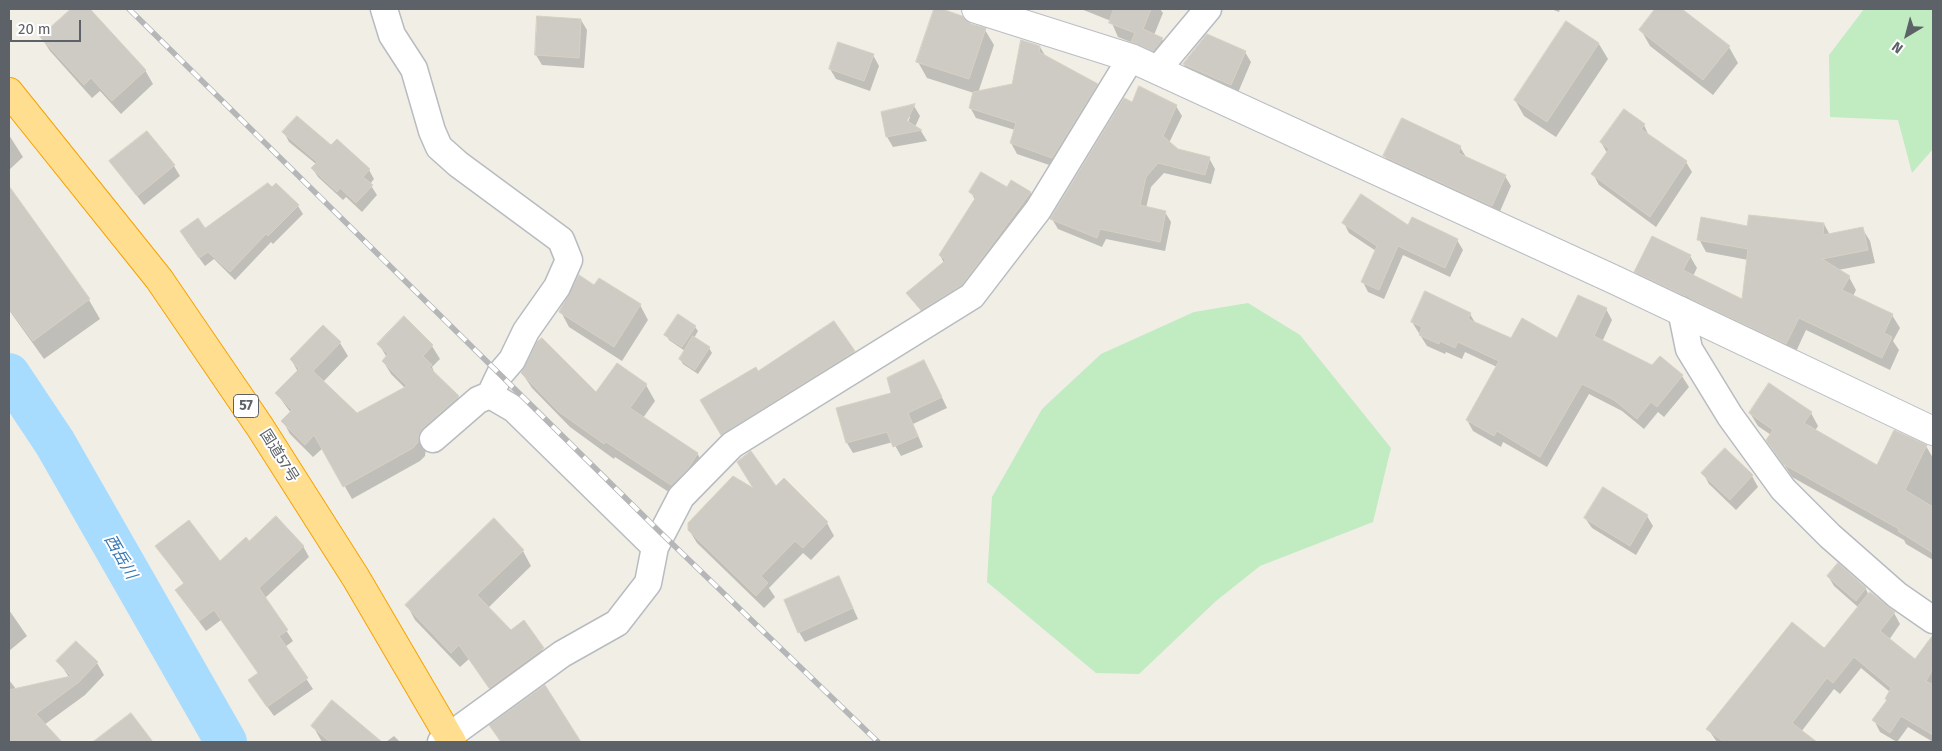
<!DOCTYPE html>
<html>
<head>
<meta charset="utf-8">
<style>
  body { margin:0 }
  #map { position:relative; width:1942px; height:751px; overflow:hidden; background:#f1eee6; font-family:"Fira Sans",sans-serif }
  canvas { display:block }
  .frame { position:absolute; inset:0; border:10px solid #5d6268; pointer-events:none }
  .north { position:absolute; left:1882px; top:10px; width:50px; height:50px; -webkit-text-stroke:4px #fff; paint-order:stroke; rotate:217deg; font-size:14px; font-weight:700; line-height:20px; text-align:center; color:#5d6268 }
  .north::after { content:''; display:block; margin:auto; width:18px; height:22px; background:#5d6268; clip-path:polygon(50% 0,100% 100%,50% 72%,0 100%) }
  .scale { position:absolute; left:10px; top:20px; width:71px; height:22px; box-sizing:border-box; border:2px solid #5d6268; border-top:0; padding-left:6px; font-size:15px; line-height:18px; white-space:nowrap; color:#5d6268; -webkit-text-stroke:4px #fff; paint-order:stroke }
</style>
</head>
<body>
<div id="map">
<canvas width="1942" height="751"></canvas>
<div class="frame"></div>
<div class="north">N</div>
<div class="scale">20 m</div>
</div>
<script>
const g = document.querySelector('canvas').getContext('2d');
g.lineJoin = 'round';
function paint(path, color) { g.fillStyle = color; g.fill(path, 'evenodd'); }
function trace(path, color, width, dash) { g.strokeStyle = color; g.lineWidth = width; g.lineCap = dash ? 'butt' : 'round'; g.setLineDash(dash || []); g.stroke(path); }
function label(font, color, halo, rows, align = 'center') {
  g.font = font + ' "Fira Sans","Noto Sans JP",sans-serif'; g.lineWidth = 4; g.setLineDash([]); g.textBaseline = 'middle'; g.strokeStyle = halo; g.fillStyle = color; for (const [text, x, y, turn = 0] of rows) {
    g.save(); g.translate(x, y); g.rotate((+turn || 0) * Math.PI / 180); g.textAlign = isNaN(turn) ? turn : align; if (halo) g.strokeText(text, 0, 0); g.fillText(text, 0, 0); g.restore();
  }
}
paint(new Path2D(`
  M1864,9H1933V149L1912,173L1898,120L1830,117L1829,55Z
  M1248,303L1300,335L1391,448L1373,522L1260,566L1216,601L1139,674L1096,673L987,582L992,497L1042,409L1101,354L1194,312Z`), '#c1ebc0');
paint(new Path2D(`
  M73,9H88L145,70L153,84L121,114L100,91L92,98L50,51L41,37Z
  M935,9L962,17L970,25L985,30L994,45L978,93L1013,86L1040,47L1046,57L1097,84L1103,95L1058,168L1017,154L1011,143L1015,130L976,118L970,107L974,93L927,78L918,62Z
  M1081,9H1160L1163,13L1154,35L1162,39L1170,53L1140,55L1133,43L1118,37L1111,21Z
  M1551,9H1560L1559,12Z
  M1657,9H1680L1729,47L1738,63L1713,95L1650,46L1641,30Z
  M581,20L587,30L584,68L542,65L536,55Z
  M1207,36L1245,52L1251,62L1237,95L1190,75L1184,65Z
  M1599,44L1608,59L1556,137L1524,116L1515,100Z
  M873,55L879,66L870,91L836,79L830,69Z
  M1133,103L1176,106L1182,116L1169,143L1178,151L1209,158L1215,169L1211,184L1164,173L1151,187L1146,208L1165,212L1171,222L1165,251L1106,239L1102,247L1058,229L1052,219Z
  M914,106L920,116L915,127L921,131L927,141L893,147L887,137L882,113ZM908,117H910L906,128L904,127Z
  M1644,125L1649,136L1686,162L1692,172L1656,227L1599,185L1593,174L1607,153L1601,142Z
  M284,132L331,147L337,141L369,170L374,179L370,184L377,195L362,212L346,197L343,200L318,177L312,168L316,164L289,142Z
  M9,135L23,157L9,170Z
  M1460,147L1466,157L1505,176L1511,186L1498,216L1390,166L1385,156Z
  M111,162L174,166L180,176L144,205Z
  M1011,182L1031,193L1037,203L967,295L928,320L908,294L944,263L940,255L975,200L971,192L1007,189Z
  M9,189L89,300L100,319L44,359L9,310Z
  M298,206L303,214L273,244L271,242L235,280L214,259L205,266L186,240Z
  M1344,223L1409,227L1457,240L1463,250L1450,277L1403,255L1384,299L1368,292L1363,282L1376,251L1349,233Z
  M1824,224L1830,235L1862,228L1870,241L1875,263L1838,270L1849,277L1856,290L1853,296L1892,315L1900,328L1893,341L1899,350L1890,370L1806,330L1794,356L1643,285L1636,272L1690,256L1697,268L1693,276L1743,301L1748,260L1706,252L1699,239L1749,227Z
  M594,287L640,305L648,320L622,361L569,327L561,312Z
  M1606,309L1612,320L1602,342L1652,367L1660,357L1682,376L1689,387L1664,417L1658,412L1644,429L1622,411L1589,394L1547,467L1503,442L1501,447L1473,431L1467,420L1497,367L1465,352L1462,359L1446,352L1445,354L1427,346L1412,322L1470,314L1476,324L1511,340H1557Z
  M323,326L340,343L348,356L323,382L356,415L405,388L391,374L383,361L387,358L379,344L432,346L440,359L432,367L436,376L458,397L466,410L426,448L425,456L420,461L352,499L323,448L313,457L290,434L283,421L291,413L277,394L298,372L291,359Z
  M695,327L698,331L694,338L709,348L712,353L698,374L683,364L680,359L685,351L669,340L666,335Z
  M854,352L862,367L731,450L710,416Z
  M930,372L947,408L913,424L923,447L901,456L893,442L853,453L847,443L892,393Z
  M522,373L596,394L646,385L655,401L643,418L697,453L706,469L681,500L615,457L614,459L570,427L532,388Z
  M1750,413H1811L1818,426L1815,431L1878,467L1926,446L1933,458V560L1906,544L1904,540L1792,477L1768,440L1771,435L1758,426Z
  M1725,450L1752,476L1758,487L1736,510L1709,484L1703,473Z
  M784,480L827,523L834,536L811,560L803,553L769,588L775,597L764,608L697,543L689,530L756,492L776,488Z
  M1647,516L1653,526L1636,555L1592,528L1585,518Z
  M249,543L303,546L309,557L265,598L293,641L285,647L313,689L274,716L256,691L259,674L221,620L206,631L183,600L177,590L184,584L157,546L220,562Z
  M523,551L531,566L488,608L511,631L524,622L552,664L499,702L469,659L460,667L415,620L407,605Z
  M1838,565L1866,589L1869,596L1894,613L1900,624L1889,640L1915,661L1928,641L1933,645V742L1908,727L1897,742L1880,732L1874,720L1888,701L1890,692L1861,668L1840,694L1834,689L1801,732L1815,742H1717L1708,729L1824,650L1859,608L1834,586L1828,576Z
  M844,588L858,619L805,642L799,632Z
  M9,610L27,636L9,651Z
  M58,661L97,663L104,675L85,695L44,725L60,742H9V680L16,689L69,677Z
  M545,687L579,742H501L491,726Z
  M332,702L381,742H322L313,726Z
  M131,715L151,742H95Z
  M394,736L400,742H386Z`), '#0003');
trace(new Path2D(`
  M9,374L55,443L226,742`), '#a8dcff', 42);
const building = new Path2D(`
  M71,9H90L146,70L112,101L91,78L84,85L40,37Z
  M934,9H942L962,16L971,24L986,28L969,79L916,62Z
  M1114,9H1151L1143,29L1163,38L1153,51L1131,42L1135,33L1109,23Z
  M1655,9H1682L1730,46L1703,80L1639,30Z
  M537,16L581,19L579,58L535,55Z
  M1566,21L1599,43L1547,122L1514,100Z
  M1207,34L1246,51L1231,85L1183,64Z
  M1021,40L1040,46L1039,52L1098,84L1052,158L1010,143L1016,123L969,108L973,92L1012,84Z
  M838,42L874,54L864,81L829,69Z
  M1139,86L1177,105L1163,136L1178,149L1210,157L1205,175L1158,163L1146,177L1140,205L1166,211L1160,242L1100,229L1097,238L1050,219L1124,98L1132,102Z
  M915,104L907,121L922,130L886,137L881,112Z
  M1624,109L1645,124L1641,129L1687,161L1650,217L1591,174L1609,149L1600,142Z
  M297,116L331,145L337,139L370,169L363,177L373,185L356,203L340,188L337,192L311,168L317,162L282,132Z
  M1402,118L1461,146L1458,153L1506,175L1492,206L1383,156Z
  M147,131L175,165L137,196L109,161Z
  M981,172L1007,187L1011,180L1031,192L962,285L921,310L906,293L946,260L939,255L976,197L969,192Z
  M268,183L272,187L276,183L299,205L268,236L266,234L230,272L208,252L199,258L180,231L198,218L205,228Z
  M9,186L90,299L33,341L9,308Z
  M1361,194L1408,225L1412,217L1458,239L1445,268L1398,246L1379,290L1361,282L1377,246L1342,223Z
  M1749,215L1824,223L1823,235L1863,227L1868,250L1822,259L1850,276L1842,290L1893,314L1884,333L1892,337L1882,358L1799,318L1786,344L1634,272L1652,236L1691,255L1683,270L1742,299L1748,249L1697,240L1701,217L1747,226Z
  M579,275L594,285L599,278L641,304L614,347L559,312Z
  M1425,291L1471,313L1468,319L1511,338L1522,318L1557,338L1578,295L1607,308L1594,336L1652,365L1660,356L1683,375L1657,407L1651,402L1637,419L1614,400L1582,384L1540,457L1497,431L1494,436L1466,420L1499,361L1458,342L1455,348L1440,341L1439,344L1419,335L1422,327L1411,322Z
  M678,314L696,326L682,347L664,335Z
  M404,316L433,345L423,356L432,365L429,367L459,396L423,428L419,435L418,442L413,448L343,487L314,435L305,445L281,421L292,410L275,393L299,369L290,359L323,325L341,342L313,371L357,413L407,386L382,361L388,354L377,344Z
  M834,321L855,351L721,435L700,400L756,367L758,371Z
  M693,336L710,347L695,370L679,359Z
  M542,338L596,392L617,363L647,384L630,408L698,453L687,470L671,485L606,442L604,444L559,412L521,373L537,342Z
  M924,360L942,397L908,413L918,436L893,447L887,432L846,443L836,408L891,393L887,378Z
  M1769,383L1812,412L1804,423L1877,465L1894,430L1927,445L1905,490L1933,507V553L1898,531L1899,529L1783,464L1766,440L1773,430L1749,413Z
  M1725,448L1753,475L1730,500L1701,473Z
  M751,451L776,486L784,478L828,522L803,548L795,541L761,576L768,583L756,596L688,530V523L733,476L753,488L737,462Z
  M1603,487L1648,515L1630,546L1584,518Z
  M276,516L304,546L259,588L288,630L279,636L308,678L267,707L248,680L258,673L214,610L199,621L175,590L184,583L155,546L189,520L220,561L246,537L249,541Z
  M494,518L524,550L477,595L511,630L524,620L544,648L489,688L459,645L451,653L405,605Z
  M1838,563L1866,588L1856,601L1827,576Z
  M839,576L853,608L798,633L784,600Z
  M1870,592L1895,612L1880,631L1915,659L1933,635V669L1926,681L1933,685V735L1901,716L1890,733L1872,720L1887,700L1885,699L1891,688L1854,657L1833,683L1827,678L1792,723L1817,742H1724L1706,729L1792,622L1824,648Z
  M76,641L98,662L79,682L36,714L62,742H9V690L71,676L56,661Z
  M545,685L581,742H501L489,725Z
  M332,700L382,742H330L311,726Z
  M131,713L153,742H93Z`);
paint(building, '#cecbc4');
trace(building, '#d7d0c3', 1);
const street = new Path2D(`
  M384,9L392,35L414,69L432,131L439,147L458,164L561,240L569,260L557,287L526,331L512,360L500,374L490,395L514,409L655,547
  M1157,70L1208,9
  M1681,310L1689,349L1730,416L1783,489L1830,536L1897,595L1933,620
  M433,439L478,400L490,395
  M441,742L562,654L617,623L648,583L655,547L681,497L732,445L972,296L1038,210L1131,58`);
const secondary = new Path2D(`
  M976,9L1131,58L1615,280L1933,431`);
const highway = new Path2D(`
  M9,92L159,279L260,427L356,578L452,742`);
trace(street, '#b8bcc0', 29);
trace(secondary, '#b9bdc3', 30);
trace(highway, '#f7a200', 30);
trace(street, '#fff', 26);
trace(secondary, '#fff', 28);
trace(highway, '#ffdf8f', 28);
const rail = new Path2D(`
  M129,9L661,533L878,742`);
trace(rail, '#b5b6b7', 5.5);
trace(rail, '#fff', 4, [11]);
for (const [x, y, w] of [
  [246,406,25]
]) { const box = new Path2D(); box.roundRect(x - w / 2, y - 11.5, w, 23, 4); g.fillStyle = '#fff'; g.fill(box); trace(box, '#5d6268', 1); }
label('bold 14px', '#5d6268', null, [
  ["57",246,406]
]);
label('15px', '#5d6268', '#fff', [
  ["国道57号",279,456,58]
]);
label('italic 16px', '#3677b3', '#fff', [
  ["西岳川",120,557,60]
]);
</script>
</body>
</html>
